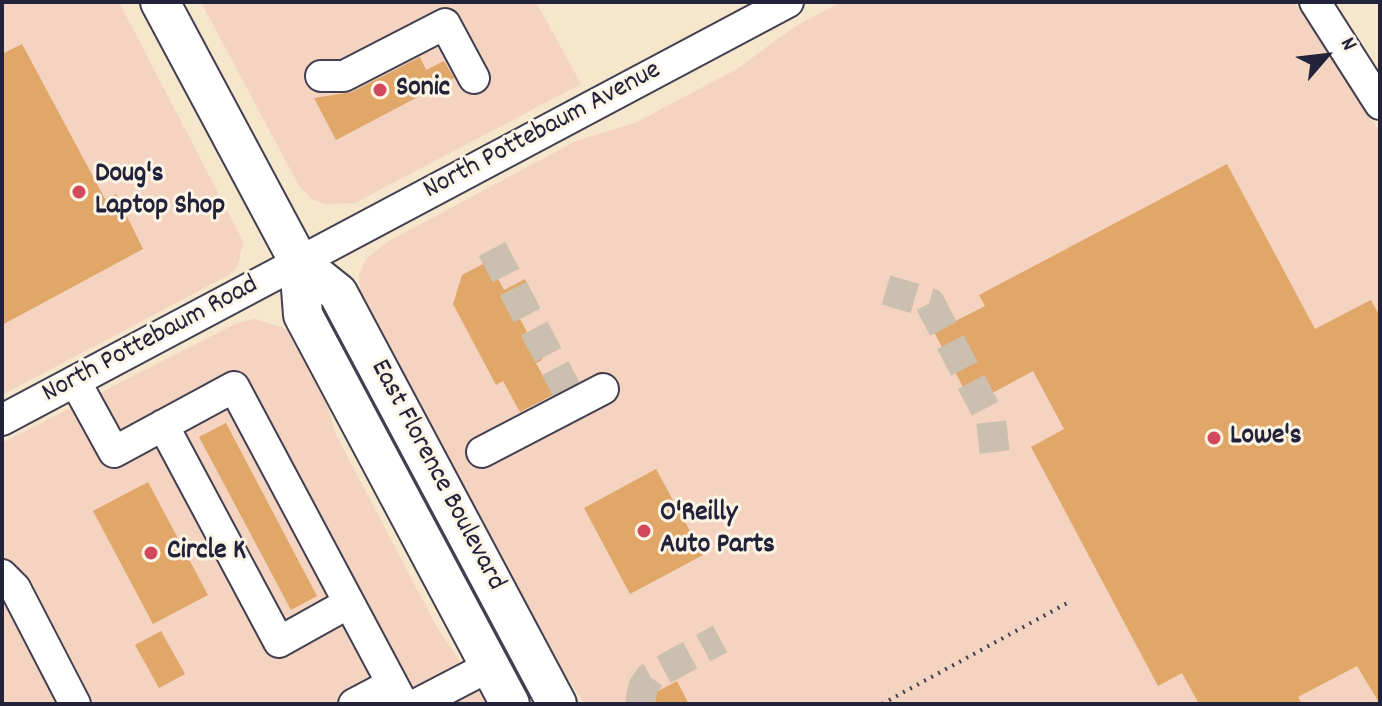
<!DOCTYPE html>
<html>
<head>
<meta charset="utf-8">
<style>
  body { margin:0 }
  #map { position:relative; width:1382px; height:706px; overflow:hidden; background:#f5e6cc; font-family:Dekko,sans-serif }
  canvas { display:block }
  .frame { position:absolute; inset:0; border:4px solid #22223b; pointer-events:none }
  .north { position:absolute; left:1286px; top:16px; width:80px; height:80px; -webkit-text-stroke:6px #fcf5e5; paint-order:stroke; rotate:62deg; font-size:22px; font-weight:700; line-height:32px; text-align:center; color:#22223b }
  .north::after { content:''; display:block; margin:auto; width:28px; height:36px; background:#22223b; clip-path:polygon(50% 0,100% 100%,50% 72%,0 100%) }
</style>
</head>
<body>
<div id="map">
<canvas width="1382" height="706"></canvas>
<div class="frame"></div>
<div class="north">N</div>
</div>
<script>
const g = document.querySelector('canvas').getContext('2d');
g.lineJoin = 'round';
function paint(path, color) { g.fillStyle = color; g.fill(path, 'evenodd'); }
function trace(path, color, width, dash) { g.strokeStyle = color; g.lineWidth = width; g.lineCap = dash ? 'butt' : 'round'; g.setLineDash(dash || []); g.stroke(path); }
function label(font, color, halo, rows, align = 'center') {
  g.font = font + ' Dekko,sans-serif'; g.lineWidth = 6; g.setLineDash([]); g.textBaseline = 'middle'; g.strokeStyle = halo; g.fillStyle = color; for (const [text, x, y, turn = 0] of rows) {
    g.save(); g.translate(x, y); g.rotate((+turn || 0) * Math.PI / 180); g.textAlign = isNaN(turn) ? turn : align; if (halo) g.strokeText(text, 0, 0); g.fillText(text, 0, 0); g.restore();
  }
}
paint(new Path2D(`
  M2,2H119L243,241L238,266L229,275L2,395Z
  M201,2H536L581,84L355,203L325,204L312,199L298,184Z
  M842,2H1294L1380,132V704H585L522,611L370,315L360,293L359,274L367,258L387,242L576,141L635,123L737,69L794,27Z
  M255,319L287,329L298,341L318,377L336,435L438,629L489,704H2V443L237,323Z`), '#f4d3c0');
paint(new Path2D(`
  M22,44L105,199L116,194L143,249L2,325V54Z
  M420,57L426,70L444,61L454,78L336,140L314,98L352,92Z
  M1227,164L1315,329L1371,300L1380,317V704L1357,666L1298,697L1302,704H1199L1182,673L1158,686L1031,447L1064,429L1033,371L972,404L934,332L985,306L979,295Z
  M489,261L504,290L525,279L540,308L520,319L542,360L536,363L553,395L520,412L503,381L496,385L453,304L462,275Z
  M226,423L317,596L291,610L199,437Z
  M656,469L703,555L630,594L584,508Z
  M148,482L208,595L153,624L93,511Z
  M161,631L185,674L159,688L135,645Z
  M677,681L689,704H634Z`), '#e0a768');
trace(new Path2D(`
  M492,249L574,404
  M886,290L930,303L991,420L996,464
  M640,704L643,687L650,677L720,639`), '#cbbfaf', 30, [30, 15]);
const minor = new Path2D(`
  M1315,2L1380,104
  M321,76H344L445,24L474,78
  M75,381L114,452L234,387L403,704
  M2,420L788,2
  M163,425L279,642L349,603
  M482,452L603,389
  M2,575L15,588L75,704
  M354,704L392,684
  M417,704L490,666`);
const major = new Path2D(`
  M160,2L299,262L338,293L557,704
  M299,262L303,315L510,704`);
trace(minor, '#423f51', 34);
trace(major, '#423f51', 42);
trace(new Path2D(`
  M882,704L1071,601`), '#423f51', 4, [2, 6]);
trace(minor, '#fff', 30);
trace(major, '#fff', 38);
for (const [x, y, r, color] of [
  [380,90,8,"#d1495b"],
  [79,192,8,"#d1495b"],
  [1214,438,8,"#d1495b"],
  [644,531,8,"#d1495b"],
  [151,553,8,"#d1495b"]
]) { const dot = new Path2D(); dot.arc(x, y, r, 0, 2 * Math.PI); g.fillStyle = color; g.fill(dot); trace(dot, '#fcf5e5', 3); }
label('bold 28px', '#22223b', '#fcf5e5', [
  ["Sonic",396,90],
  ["Doug's",95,176],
  ["Laptop Shop",95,208],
  ["Lowe's",1230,438],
  ["O'Reilly",660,515],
  ["Auto Parts",660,547],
  ["Circle K",167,553]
], 'left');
label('28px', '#22223b', '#fcf5e5', [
  ["North Pottebaum Avenue",543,132,-28],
  ["North Pottebaum Road",151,341,-28],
  ["East Florence Boulevard",436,476,62]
]);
</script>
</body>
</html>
